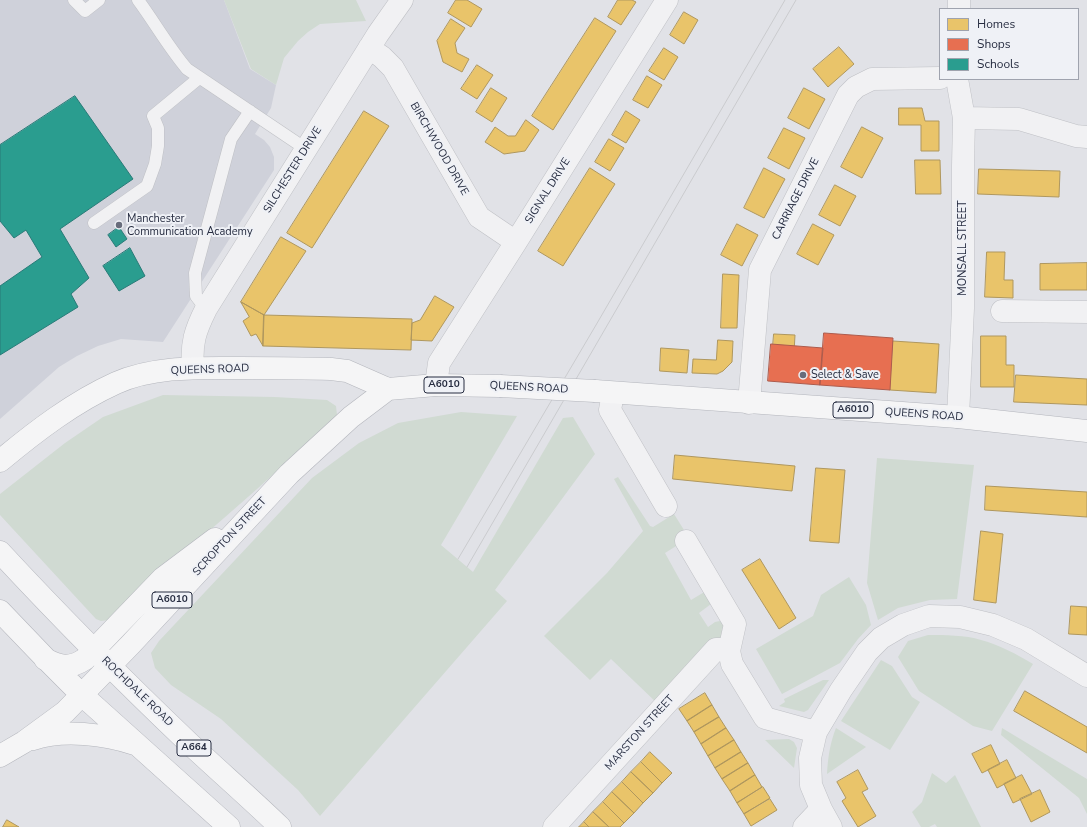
<!DOCTYPE html>
<html>
<head>
<meta charset="utf-8">
<style>
  body { margin:0 }
  #map { position:relative; width:1087px; height:827px; overflow:hidden; background:#e1e2e7; font-family:"Nunito Sans",sans-serif }
  canvas { display:block }
  .legend { position:absolute; left:939px; top:8px; width:140px; height:72px; box-sizing:border-box; background:#eff1f6; border:1px solid #9fa3ae; margin:0; padding:5px 7px; list-style:none; font-size:12px; color:#272d41 }
  .legend li { display:flex; align-items:center; gap:8px; height:20px }
  .legend b { width:20px; border:1px solid #9fa3ae }
</style>
</head>
<body>
<div id="map">
<canvas width="1087" height="827"></canvas>
<ul class="legend">
<li><b style="height:11px;background:#e9c46a"></b>Homes</li>
<li><b style="height:11px;background:#e76f51"></b>Shops</li>
<li><b style="height:11px;background:#2a9d8f"></b>Schools</li>
</ul>
</div>
<script>
const g = document.querySelector('canvas').getContext('2d');
g.lineJoin = 'round';
function paint(path, color) { g.fillStyle = color; g.fill(path, 'evenodd'); }
function trace(path, color, width, dash) { g.strokeStyle = color; g.lineWidth = width; g.lineCap = dash ? 'butt' : 'round'; g.setLineDash(dash || []); g.stroke(path); }
function label(font, color, halo, rows, align = 'center') {
  g.font = font + ' "Nunito Sans",sans-serif'; g.lineWidth = 4; g.setLineDash([]); g.textBaseline = 'middle'; g.strokeStyle = halo; g.fillStyle = color; for (const [text, x, y, turn = 0] of rows) {
    g.save(); g.translate(x, y); g.rotate((+turn || 0) * Math.PI / 180); g.textAlign = isNaN(turn) ? turn : align; if (halo) g.strokeText(text, 0, 0); g.fillText(text, 0, 0); g.restore();
  }
}
paint(new Path2D(`
  M0,0H224L250,69L276,85L271,108L255,134L264,140L270,147L274,157V170L163,342L121,339L98,346L77,356L59,367L0,419Z`), '#cfd1da');
paint(new Path2D(`
  M224,0H356L366,21L320,24L308,32L298,41L284,58L276,85L251,69Z
  M163,395L275,397L327,400L336,406L337,415C264,487 184,550 109,620L101,621L96,619L0,515V494L65,443L103,417Z
  M461,412L517,416L441,545L473,572L563,418L573,417L595,454L495,590L507,601L320,816L298,790L221,719L171,685L155,668L151,653L159,641L312,478L359,443L398,423Z
  M877,458L974,465L957,599L930,600L898,608L878,620L867,583Z
  M618,477L650,526L653,527L674,514L689,538L665,553L691,600L706,591L711,604L699,613L708,627L715,622L720,621L725,626L727,634L659,705L611,659L590,680L544,636L607,573L643,531L614,479Z
  M849,577L866,605L871,625L858,639L840,663L782,694L756,649L813,616L821,595Z
  M928,635C945,635 965,635 981,640C1000,645 1016,654 1033,664L992,731L973,726L919,691L898,657L908,641Z
  M881,660L892,666L912,697L920,702L890,750L841,721Z
  M823,680H829L808,710L804,712L779,706L785,702L784,699Z
  M836,728L866,747L827,774C828,757 830,743 836,728Z
  M1002,728L1087,779V814L1079,798L1001,735Z
  M789,739L794,742L797,748L794,768L765,740Z
  M932,773L946,783L955,775L981,827H937L935,824L929,827H921L912,812L922,802Z`), '#d0dad2');
const homes = new Path2D(`
  M456,0H467L482,9L471,27L448,13Z
  M618,0H632L636,2L621,25L608,17Z
  M684,12L698,20L684,44L670,35Z
  M595,18L616,31L553,130L532,116Z
  M451,19L465,28L455,43L457,53L469,59L462,72L443,62L437,41Z
  M839,47L854,64L828,87L813,69Z
  M664,48L678,57L664,80L649,71Z
  M477,65L493,75L477,99L461,89Z
  M647,76L662,85L648,108L633,100Z
  M491,88L507,98L492,122L476,112Z
  M804,88L825,99L809,129L788,118Z
  M899,108H922L925,121H939V151H921V125H899Z
  M364,111L389,126L312,248L287,233Z
  M626,111L640,120L626,143L612,135Z
  M526,120L539,130L525,151L504,154L485,142L495,127L508,136H515Z
  M862,127L883,138L862,178L841,167Z
  M784,128L805,138L789,169L768,158Z
  M609,139L624,148L610,171L595,162Z
  M915,160H940L941,194H916Z
  M590,168L615,184L563,266L538,251Z
  M764,168L785,179L764,218L744,208Z
  M979,169L1060,171L1059,197L978,194Z
  M835,185L856,196L840,226L819,215Z
  M737,224L758,235L742,266L721,255Z
  M813,224L834,235L818,265L797,254Z
  M281,237L306,251L264,315L241,302Z
  M987,252H1005L1004,280H1013V298L985,297Z
  M1087,263V290H1040V264Z
  M723,274L739,275L737,328H721Z
  M435,296L454,307L432,341L411,340L412,323L420,320Z
  M241,302L264,315L263,346L256,334L251,336L243,321L249,317Z
  M264,315L412,319L411,350L263,346Z
  M774,334L795,335L793,371L771,370Z
  M981,336H1006V365H1014V387H981Z
  M718,340L733,341L732,362L723,371L717,374L692,373L693,359L716,360Z
  M893,341L939,344L936,393L890,390Z
  M661,348L689,350L687,373L660,371Z
  M1016,375L1087,379V405L1014,402Z
  M675,455L795,466L792,491L673,479Z
  M816,468L845,470L839,543L810,541Z
  M986,486L1087,492V517L985,510Z
  M981,531L1003,534L996,603L974,600Z
  M760,559L796,618L779,629L742,570Z
  M1071,606L1087,607V635L1069,634Z
  M1025,691L1087,727V753L1014,711Z
  M705,693L712,705L687,721L679,709Z
  M712,705L719,717L694,732L687,721Z
  M719,717L726,728L701,744L694,732Z
  M726,728L734,740L708,756L701,744Z
  M734,740L741,752L715,768L708,756Z
  M991,745L1000,764L982,773L972,754Z
  M650,752L672,773L662,783L641,762Z
  M741,752L748,763L722,779L715,768Z
  M1007,760L1016,778L997,788L988,770Z
  M641,762L662,783L653,793L631,772Z
  M748,763L755,775L730,791L722,779Z
  M858,770L868,789L862,792L876,816L858,827L842,801L846,798L837,782Z
  M631,772L653,793L643,803L622,782Z
  M755,775L762,787L737,803L730,791Z
  M1022,775L1032,794L1013,803L1004,784Z
  M622,782L643,803L634,813L612,792Z
  M763,787L770,798L744,814L737,803Z
  M1040,790L1050,812L1031,822L1020,799Z
  M612,792L634,813L624,823L603,802Z
  M770,799L777,810L751,826L744,814Z
  M603,802L624,823L620,827H609L593,812Z
  M593,812L609,827H589L584,822Z
  M7,820L19,827H3Z
  M584,822L589,827H579Z`);
paint(homes, '#e9c46a');
trace(homes, '#af975e', 1);
const shops = new Path2D(`
  M824,333L893,338L890,390L820,385Z
  M771,344L823,348L820,385L768,381Z`);
paint(shops, '#e76f51');
trace(shops, '#ad5b4c', 1);
const schools = new Path2D(`
  M75,96L133,179L60,229L89,278L71,294L78,307L0,355V286L42,257L26,230L14,238L0,221V145Z
  M119,227L127,239L116,247L108,235Z
  M130,248L145,276L119,291L103,266Z`);
paint(schools, '#2a9d8f');
trace(schools, '#297b78', 1);
const service = new Path2D(`
  M74,0L85,11L99,0
  M138,0C155,23 169,48 187,69L306,149
  M94,223L147,186L155,164L158,146V128L153,116L199,78
  M206,309L196,296L195,273L231,139L250,111`);
const minor = new Path2D(`
  M959,9V0
  M369,48L382,57L393,68L479,217L516,242
  M957,79L964,118L963,166V308L958,417
  M964,118L1019,119L1076,136L1087,137
  M1002,311L1087,312
  M193,368C191,343 195,331 206,309L378,34L402,0
  M436,385L439,363L516,242L667,0
  M613,393L610,410L666,506
  M749,403L760,270L848,95L856,87L872,79L940,78
  M686,541L735,624L729,651L732,664L765,718L816,732
  M554,827L716,649H723L729,651
  M804,827L821,809
  M831,827L821,809L811,785L810,758L816,732L841,690L867,652L881,638L903,625L929,616L960,617L993,625L1026,639L1087,676`);
const trunk = new Path2D(`
  M595,391L958,417L1087,431
  M0,461C36,431 74,402 116,383C154,366 199,368 239,368C270,368 300,368 331,369L347,371L388,389L436,385L500,386
  M0,552C61,618 125,682 190,744C220,772 251,799 280,827
  M0,611L45,658L82,695L229,827
  M45,659C60,667 70,669 85,659L163,578L215,539
  M33,739C63,729 105,734 135,744
  M0,756L24,742L65,712L131,644L289,474L351,417L388,389`);
trace(service, '#bfc0c5', 13);
trace(minor, '#bfc0c5', 23);
trace(trunk, '#b3b5bc', 23);
trace(service, '#f1f1f3', 12);
trace(minor, '#f1f1f3', 22);
trace(trunk, '#f5f5f6', 22);
trace(new Path2D(`
  M458,559L596,325L785,0
  M467,567L796,0`), '#cacbce', 1);
const trunkBridge = new Path2D(`
  M500,386L595,391`);
trace(trunkBridge, '#b3b5bc', 23, []);
trace(trunkBridge, '#f5f5f6', 22);
for (const [x, y, r, color] of [
  [119,225,4,"#686c7b"],
  [803,375,4,"#686c7b"]
]) { const dot = new Path2D(); dot.arc(x, y, r, 0, 2 * Math.PI); g.fillStyle = color; g.fill(dot); trace(dot, '#eff1f6', 1.5); }
for (const [x, y, w] of [
  [444,385,40],
  [853,410,40],
  [172,600,40],
  [194,748,34]
]) { const box = new Path2D(); box.roundRect(x - w / 2, y - 8, w, 16, 3); g.fillStyle = '#eff1f6'; g.fill(box); trace(box, '#272d41', 1); }
label('bold 10px', '#272d41', null, [
  ["A6010",444,385],
  ["A6010",853,410],
  ["A6010",172,600],
  ["A664",194,748]
]);
label('11px', '#272d41', '#eff1f6', [
  ["BIRCHWOOD DRIVE",439,149,60],
  ["SILCHESTER DRIVE",293,170,-58],
  ["SIGNAL DRIVE",548,191,-58],
  ["CARRIAGE DRIVE",796,199,-63],
  ["MONSALL STREET",963,248,-90],
  ["QUEENS ROAD",210,370,-2],
  ["QUEENS ROAD",529,388,3],
  ["QUEENS ROAD",924,415,4],
  ["SCROPTON STREET",230,537,-47],
  ["ROCHDALE ROAD",137,692,44],
  ["MARSTON STREET",640,733,-48]
]);
label('11px', '#272d41', '#eff1f6', [
  ["Manchester",127,219],
  ["Communication Academy",127,232],
  ["Select & Save",811,375]
], 'left');
</script>
</body>
</html>
